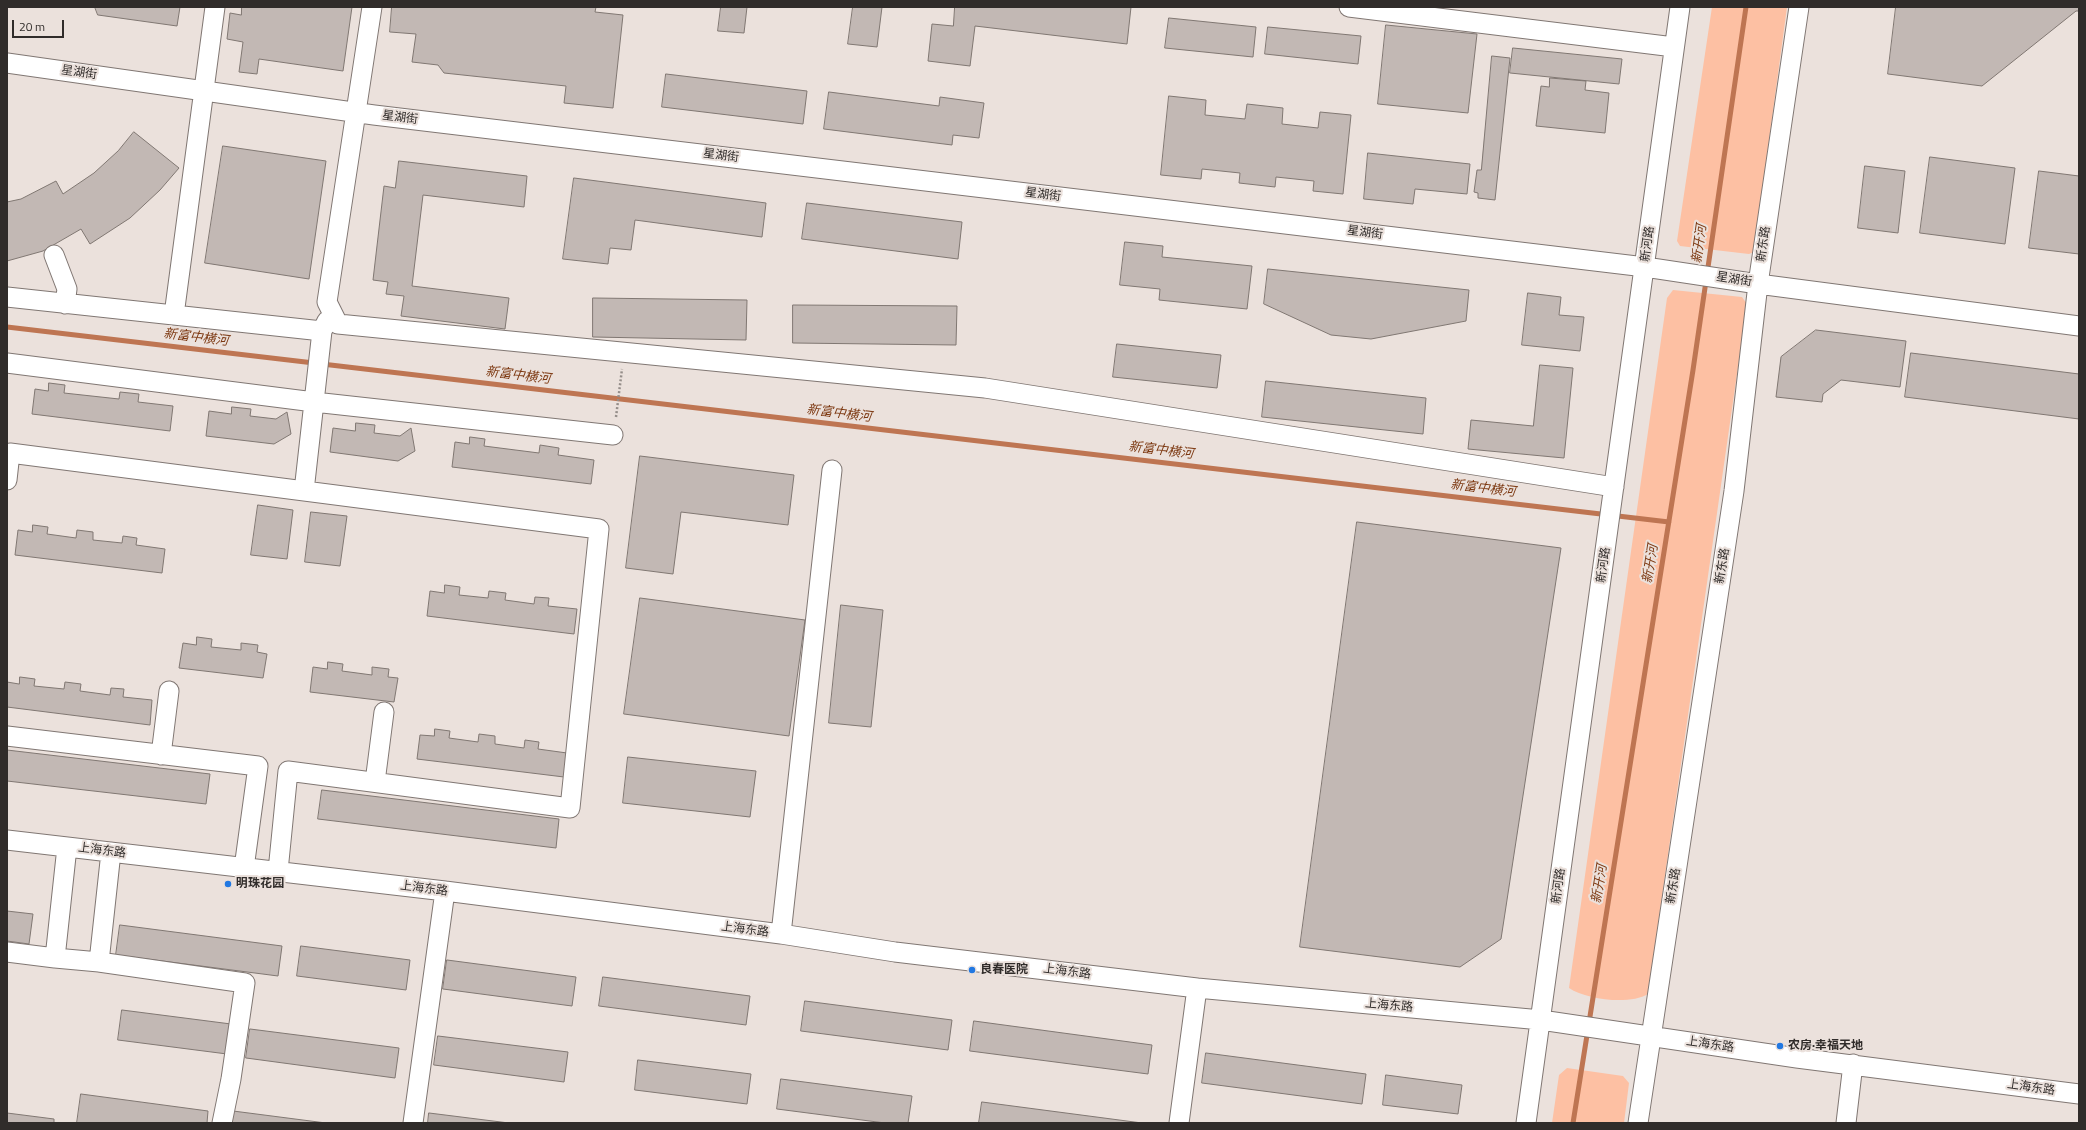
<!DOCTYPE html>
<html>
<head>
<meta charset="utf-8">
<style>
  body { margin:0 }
  #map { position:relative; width:2086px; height:1130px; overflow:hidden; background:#ebe1dc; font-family:"Titillium Web",sans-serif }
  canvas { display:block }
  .frame { position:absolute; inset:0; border:8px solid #302c2a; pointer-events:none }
  .scale { position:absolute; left:12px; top:20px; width:52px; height:18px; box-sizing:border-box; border:2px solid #302c2a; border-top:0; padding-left:5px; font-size:12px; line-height:14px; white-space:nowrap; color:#302c2a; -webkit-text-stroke:3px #ebe1dc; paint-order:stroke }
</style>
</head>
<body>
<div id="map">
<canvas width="2086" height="1130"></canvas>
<div class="frame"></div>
<div class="scale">20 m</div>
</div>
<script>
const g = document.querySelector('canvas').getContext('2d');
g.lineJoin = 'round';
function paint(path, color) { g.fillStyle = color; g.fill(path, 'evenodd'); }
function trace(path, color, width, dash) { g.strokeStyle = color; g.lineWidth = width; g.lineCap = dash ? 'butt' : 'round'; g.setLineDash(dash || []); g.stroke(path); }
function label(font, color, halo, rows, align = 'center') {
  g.font = font + ' "Titillium Web","Noto Sans SC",sans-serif'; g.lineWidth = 4; g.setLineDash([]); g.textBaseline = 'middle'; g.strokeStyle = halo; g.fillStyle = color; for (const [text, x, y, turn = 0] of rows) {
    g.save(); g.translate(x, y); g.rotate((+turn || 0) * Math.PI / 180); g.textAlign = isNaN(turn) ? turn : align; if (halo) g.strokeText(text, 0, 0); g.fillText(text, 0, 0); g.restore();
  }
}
paint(new Path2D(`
  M1712,7H1787L1754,252L1749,254L1680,246L1677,241Z
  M1673,290L1742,297L1747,304L1648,994C1630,1005 1587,1000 1569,988L1667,298Z
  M1567,1068L1623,1076L1629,1083L1624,1123H1552L1559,1075Z`), '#fdc0a3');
trace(new Path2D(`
  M7,327L314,363
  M322,364L1669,522
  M1573,1123L1693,370L1746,7`), '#be7552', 5);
const building = new Path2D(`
  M95,7H180L177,26L98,15Z
  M242,7H352L343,71L259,59L257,74L239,72L243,42L227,39L230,13L241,15Z
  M392,7H596L595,12L623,15L613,108L564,103L566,86L444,73L438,65L412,62L416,34L390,32Z
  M721,7H747L744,33L718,31Z
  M853,7H882L877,47L848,44Z
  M955,7H1131L1127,44L975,26L970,66L928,61L932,24L953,26Z
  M1896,7H2079V11H2076L1982,86L1888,74Z
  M1169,18L1256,27L1253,57L1165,48Z
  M1386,25L1477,34L1468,113L1378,104Z
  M1268,27L1361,36L1358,64L1265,54Z
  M1513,48L1622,59L1619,84L1510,73Z
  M1492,56L1510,58L1495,200L1478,198V193L1474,192L1477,170H1481Z
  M666,74L807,91L803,124L662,107Z
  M1550,78L1586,81L1585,90L1609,93L1605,133L1536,126L1541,86L1549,87Z
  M829,92L939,106L940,97L984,103L979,138L953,135L952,145L824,129Z
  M1169,96L1206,100L1205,115L1245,119L1247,104L1283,108L1282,124L1318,128L1320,112L1351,115L1343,194L1313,191L1314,181L1276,177L1275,187L1239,183L1240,173L1202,169L1201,179L1161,175Z
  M134,132L179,168L160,190L130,218L90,244L81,229L43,251L7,261V202L21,199L56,181L63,194L94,173L118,151Z
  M223,146L326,161L309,279L205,263Z
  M1368,153L1470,164L1467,194L1415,189L1413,204L1364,199Z
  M1930,157L2015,168L2005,244L1920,233Z
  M399,161L527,176L524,207L423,195L412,286L509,298L505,329L401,316L404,296L386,294L388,282L373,280L384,186L395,188Z
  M1865,166L1905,171L1898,233L1858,228Z
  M2039,171L2079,176V254L2029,248Z
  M574,178L766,203L762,237L635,220L631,250L610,248L608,264L563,259Z
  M807,203L962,222L958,259L802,239Z
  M1125,242L1163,246L1162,257L1252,266L1247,309L1159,300L1160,289L1120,285Z
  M1268,269L1469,290L1466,321L1371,339L1331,335L1264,304Z
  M1528,293L1561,297L1559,315L1584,317L1580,351L1522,345Z
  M593,298L747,300L746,340L593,337Z
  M793,305L957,306L956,345L793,343Z
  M1816,330L1906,341L1900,387L1841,380L1823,394L1822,402L1776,397L1781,357Z
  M1117,344L1221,355L1217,388L1113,377Z
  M1911,353L2079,374V419L1905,397Z
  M1540,365L1573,368L1564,458L1468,449L1471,420L1533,426Z
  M1266,381L1426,398L1423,434L1262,417Z
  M49,383L65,385L64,393L119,399L120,392L139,394L138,402L173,406L170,431L32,414L35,389L48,391Z
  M232,407L251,409L250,416L276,419L287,412L291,434L274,444L206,436L209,411L231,414Z
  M356,423L375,425L374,433L400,436L411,428L415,451L398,461L330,452L333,428L355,431Z
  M470,437L485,439L484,446L539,453L540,445L559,448L558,455L594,460L591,484L452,467L455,442L469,444Z
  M640,456L794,475L788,525L681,512L673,574L626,568Z
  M258,505L293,510L287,559L251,555Z
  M311,512L347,516L340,566L305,562Z
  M1357,522L1561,548L1501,939L1460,967L1300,947Z
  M33,525L48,527L47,534L76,538L77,530L93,532V540L122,543L123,536L137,538L136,545L165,549L162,573L15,555L18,530L32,532Z
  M445,585L460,587L459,595L488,598L489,591L506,593L505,600L534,604L535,597L549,598L548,606L577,609L574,634L427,616L430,591L444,593Z
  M640,598L805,620L789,736L624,714Z
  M841,605L883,610L871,727L829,723Z
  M197,637L212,639L211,647L241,650V643L258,645L257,652L267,654L263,678L179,668L183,643L196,645Z
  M328,662L343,664L342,671L372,675V667L389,669L388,677L398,678L394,702L310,692L313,667L327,669Z
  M20,677L35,679L34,686L64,689L65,682L81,684L80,691L110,695L111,688L124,689L123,697L152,700L150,725L7,707V682L19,684Z
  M435,729L450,731L449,738L478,742L479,734L495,736V744L524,748L525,740L539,742L538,749L567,753L564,777L417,759L420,735L434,736Z
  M7,750L210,774L206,804L7,781Z
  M628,757L756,771L750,817L623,803Z
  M322,790L559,819L556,848L318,819Z
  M7,911L33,914L29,944L7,941Z
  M120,925L282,946L278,976L116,955Z
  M301,946L410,960L406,990L297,976Z
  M447,960L576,977L572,1006L443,989Z
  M603,977L750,996L746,1025L599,1006Z
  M805,1001L952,1020L948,1050L801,1031Z
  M122,1010L231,1024L227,1054L118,1040Z
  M974,1021L1152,1045L1148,1074L970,1051Z
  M250,1029L399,1048L395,1078L246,1058Z
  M438,1036L568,1052L564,1082L434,1065Z
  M1206,1053L1366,1074L1362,1104L1202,1083Z
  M638,1060L751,1074L747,1104L635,1090Z
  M1386,1075L1462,1085L1458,1114L1383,1105Z
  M781,1079L912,1096L908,1123H885L777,1109Z
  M81,1094L208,1111L207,1123H77Z
  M982,1102L1142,1123H979Z
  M233,1111L326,1123H232Z
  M7,1113L54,1119V1123H7Z
  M429,1113L509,1123H428Z`);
paint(building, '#c2b8b4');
trace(building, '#807772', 1);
const minor = new Path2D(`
  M372,7L327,302L338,324L985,388L1614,487
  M1349,7L1674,47
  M7,63L374,115L1645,267L1758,284L2079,326
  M54,255L67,289L65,304
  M7,297L322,331
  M174,315L215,7
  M7,363L314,402L613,435
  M7,480L10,453L599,529L570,808L288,771L278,871
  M304,491L322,331L327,321
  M7,736L258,766L244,868
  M161,755L169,691
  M375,782L384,712
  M7,840L445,891L781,934L895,952L1197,988L1541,1020L1797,1058L2079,1094
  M67,847L55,958L99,962L111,852
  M781,934L832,470
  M7,952L55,958
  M99,962L245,983L231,1079L222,1123
  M413,1123L445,891
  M1179,1123L1197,988
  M1526,1123L1680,7
  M1638,1123L1734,491L1758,284L1799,7
  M1846,1123L1853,1064`);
trace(minor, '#807773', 21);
trace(new Path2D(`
  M616,417L622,369`), '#958e8a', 2.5, [2, 2]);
trace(minor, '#fff', 19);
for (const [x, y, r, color] of [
  [228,884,4,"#2178e2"],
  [972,970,4,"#2178e2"],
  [1780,1046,4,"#2178e2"]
]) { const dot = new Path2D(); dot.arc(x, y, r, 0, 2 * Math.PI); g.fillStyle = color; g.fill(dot); trace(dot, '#ebe1dc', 1.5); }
label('12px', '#302c2a', '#ebe1dc', [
  ["星湖街",79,73,8],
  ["星湖街",400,118,7],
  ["星湖街",721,156,7],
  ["星湖街",1043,195,7],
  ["星湖街",1365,233,7],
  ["新河路",1648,244,-82],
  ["新东路",1764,244,-82],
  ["星湖街",1734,280,9],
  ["新河路",1604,565,-82],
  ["新东路",1723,566,-81],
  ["上海东路",102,851,7],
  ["新河路",1559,886,-82],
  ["新东路",1674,886,-81],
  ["上海东路",424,889,7],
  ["上海东路",745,930,7],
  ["上海东路",1067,972,7],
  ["上海东路",1389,1006,5],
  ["上海东路",1710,1045,8],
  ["上海东路",2031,1088,8]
]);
label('bold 12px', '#302c2a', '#ebe1dc', [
  ["明珠花园",236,884],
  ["良春医院",980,970],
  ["农房·幸福天地",1788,1046]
], 'left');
label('italic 13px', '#7d3912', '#ebe1dc', [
  ["新开河",1700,244,-82],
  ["新富中横河",196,338,7],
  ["新富中横河",518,376,7],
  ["新富中横河",839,414,7],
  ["新富中横河",1161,451,7],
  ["新富中横河",1483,489,7],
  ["新开河",1651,564,-81],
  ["新开河",1600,884,-81]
]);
</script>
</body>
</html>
